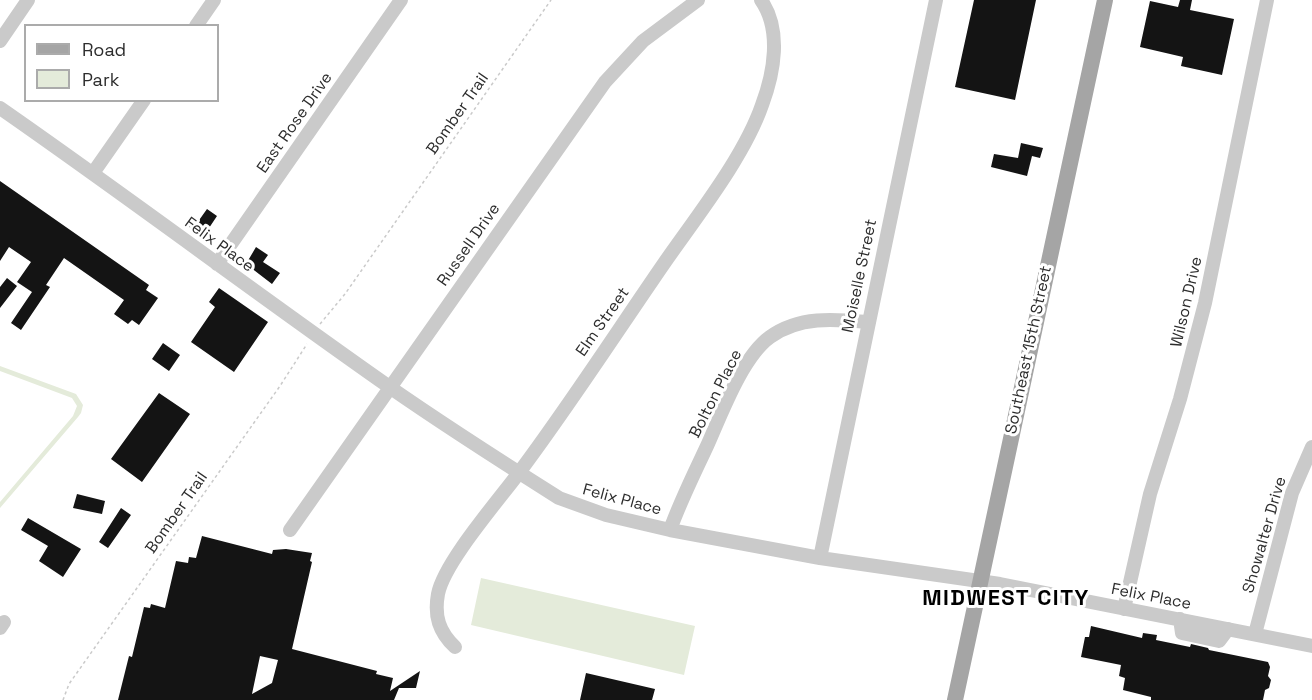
<!DOCTYPE html>
<html>
<head>
<meta charset="utf-8">
<style>
  body { margin:0 }
  #map { position:relative; width:1312px; height:700px; overflow:hidden; background:#fff; font-family:"Space Grotesk",sans-serif }
  canvas { display:block }
  .legend { position:absolute; left:24px; top:24px; width:195px; height:78px; box-sizing:border-box; background:#fff; border:2px solid #ababab; margin:0; padding:8px 10px; list-style:none; font-size:18px; color:#2d2d2d }
  .legend li { display:flex; align-items:center; gap:12px; height:30px }
  .legend b { width:30px; border:2px solid #ababab }
</style>
</head>
<body>
<div id="map">
<canvas width="1312" height="700"></canvas>
<ul class="legend">
<li><b style="height:8px;background:#a5a5a5"></b>Road</li>
<li><b style="height:16px;background:#e4ebda"></b>Park</li>
</ul>
</div>
<script>
const g = document.querySelector('canvas').getContext('2d');
g.lineJoin = 'round';
function paint(path, color) { g.fillStyle = color; g.fill(path, 'evenodd'); }
function trace(path, color, width, dash) { g.strokeStyle = color; g.lineWidth = width; g.lineCap = dash ? 'butt' : 'round'; g.setLineDash(dash || []); g.stroke(path); }
function label(font, color, halo, rows, align = 'center') {
  g.font = font + ' "Space Grotesk",sans-serif'; g.lineWidth = 6; g.setLineDash([]); g.textBaseline = 'middle'; g.strokeStyle = halo; g.fillStyle = color; for (const [text, x, y, turn = 0] of rows) {
    g.save(); g.translate(x, y); g.rotate((+turn || 0) * Math.PI / 180); g.textAlign = isNaN(turn) ? turn : align; if (halo) g.strokeText(text, 0, 0); g.fillText(text, 0, 0); g.restore();
  }
}
paint(new Path2D(`
  M0,366L76,394L83,405L81,413L78,417L0,508V502L73,416L77,406L72,398L0,371Z
  M481,578L695,626L684,675L471,625Z`), '#e4ebda');
paint(new Path2D(`
  M974,0H1036L1015,100L955,87Z
  M1180,0H1192L1190,10L1234,19L1222,75L1181,66L1183,57L1140,47L1150,1L1178,7Z
  M1021,143L1043,148L1040,158L1032,156L1027,176L991,167L994,154L1018,158Z
  M0,181L149,285L146,290L158,298L139,325L132,320L128,324L114,314L124,300L64,258L46,285L50,287L21,330L11,323L32,292L17,282L31,262L9,247L0,261Z
  M207,209L217,216L207,231L204,229L200,234L188,226L193,220L197,223Z
  M256,247L268,255L263,262L280,273L272,284L246,264Z
  M7,278L17,286L0,308V287Z
  M219,288L268,322L234,372L191,342L215,307L209,302Z
  M163,343L180,355L169,371L152,359Z
  M159,393L190,414L142,482L111,459Z
  M77,494L105,501L102,514L73,508Z
  M121,508L131,515L108,548L99,542Z
  M28,518L81,549L63,577L39,561L48,546L21,530Z
  M202,536L272,554L273,550L286,549L312,553L310,561L312,562L292,649L377,671L376,674L393,678L390,691L420,671L416,688H399L394,700H118L129,656L132,657L144,607L150,608L151,604L165,608L176,561L188,563L189,557L196,558ZM260,656L278,660L272,683L252,694Z
  M1091,626L1142,638L1143,633L1157,635L1156,640L1190,647L1191,644L1208,648L1209,650L1268,662L1270,667L1268,676L1271,680L1269,688L1265,690L1263,700H1151V697L1123,690L1125,678L1119,676L1121,665L1081,657L1085,637H1089Z
  M586,673L655,689L652,700H580Z`), '#141414');
trace(new Path2D(`
  M320,324L345,294L551,0
  M63,700L69,684L280,386L307,344`), '#cacaca', 1.5, [3, 3]);
trace(new Path2D(`
  M196,26L214,0
  M0,41L28,0
  M0,108C131,199 258,295 388,386C444,425 502,462 559,498L606,515L670,530L820,558L1000,584L1312,646
  M93,173L144,100
  M217,264L401,0
  M290,530L605,82L643,41L698,0
  M670,530C680,502 694,474 707,446C721,415 742,357 770,337C799,316 834,319 867,322
  M820,558L936,0
  M1124,609L1150,494L1180,399L1205,303L1267,0
  M1180,619L1182,633L1219,641L1228,629
  M0,628L4,622
  M1255,634L1292,493L1312,447
  M455,647C439,632 434,616 438,594C444,563 497,502 518,474C569,406 616,333 665,262C697,216 744,157 762,105C774,73 782,30 761,0`), '#cacaca', 14);
trace(new Path2D(`
  M955,700L1105,0`), '#a5a5a5', 16);
label('16px', '#2d2d2d', '#fff', [
  ["Bomber Trail",458,114,-55],
  ["East Rose Drive",295,123,-55],
  ["Felix Place",219,245,36],
  ["Russell Drive",469,245,-55],
  ["Moiselle Street",860,276,-78],
  ["Wilson Drive",1187,302,-77],
  ["Elm Street",603,322,-55],
  ["Southeast 15th Street",1029,350,-78],
  ["Bolton Place",716,394,-63],
  ["Felix Place",622,500,15],
  ["Bomber Trail",177,513,-55],
  ["Showalter Drive",1265,535,-74],
  ["Felix Place",1151,597,11]
]);
g.letterSpacing = '1.5px';
label('bold 22px', '#000', '#fff', [
  ["MIDWEST CITY",1006,599]
]);
g.letterSpacing = '0px';
</script>
</body>
</html>
